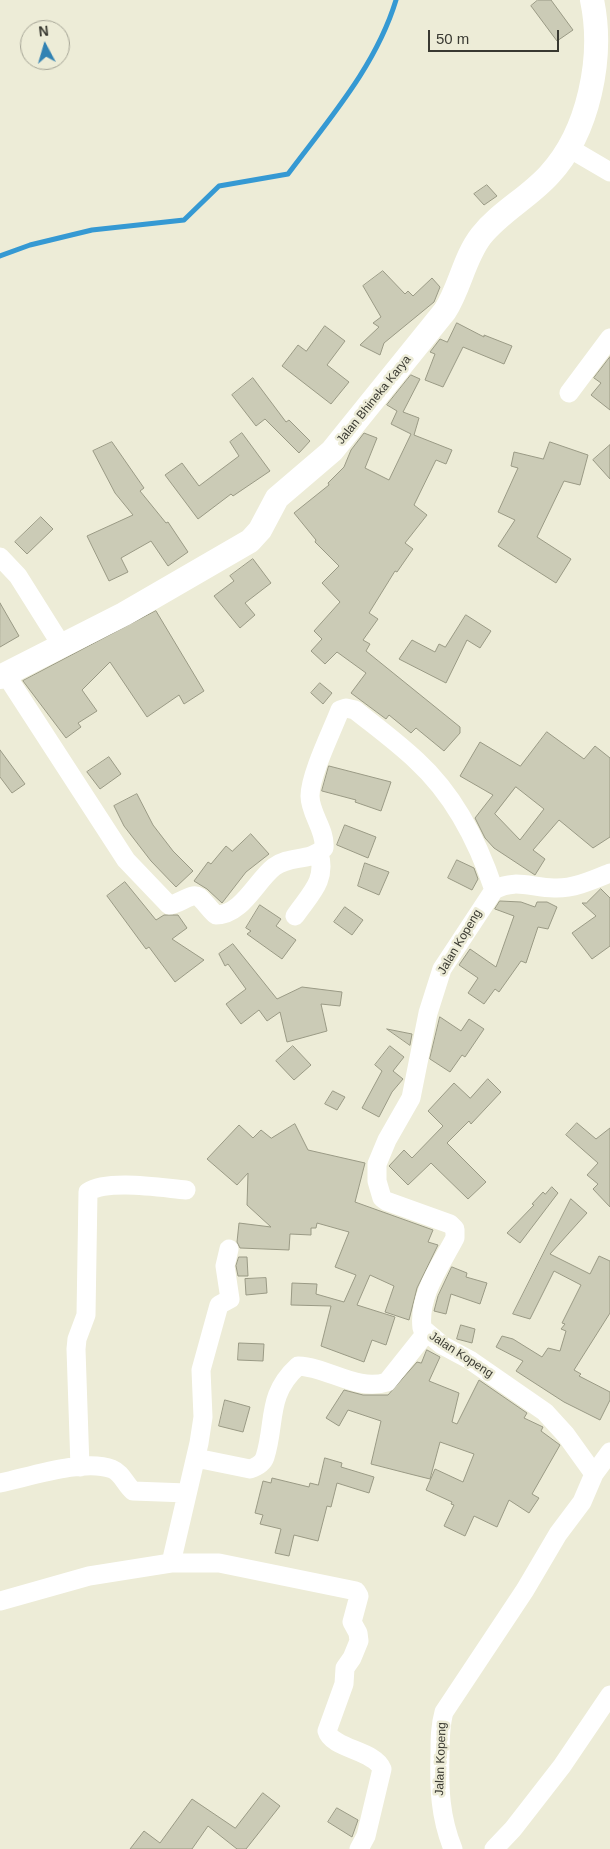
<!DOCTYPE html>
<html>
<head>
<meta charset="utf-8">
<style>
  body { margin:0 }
  #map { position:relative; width:610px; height:1849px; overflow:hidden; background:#edecd7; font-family:Helvetica,sans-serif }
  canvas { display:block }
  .north { position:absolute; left:20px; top:20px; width:50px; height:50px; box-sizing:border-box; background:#edecd7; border:1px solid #a5a495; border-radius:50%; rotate:354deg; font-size:14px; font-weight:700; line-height:20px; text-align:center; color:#393931 }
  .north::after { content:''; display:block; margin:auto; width:18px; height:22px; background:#3182b3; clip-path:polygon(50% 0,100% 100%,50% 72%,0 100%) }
  .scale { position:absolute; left:428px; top:30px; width:131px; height:22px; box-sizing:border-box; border:2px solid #393931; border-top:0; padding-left:6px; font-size:15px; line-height:18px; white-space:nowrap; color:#393931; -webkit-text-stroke:4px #edecd7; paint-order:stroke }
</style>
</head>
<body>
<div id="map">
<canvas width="610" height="1849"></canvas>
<div class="north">N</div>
<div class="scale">50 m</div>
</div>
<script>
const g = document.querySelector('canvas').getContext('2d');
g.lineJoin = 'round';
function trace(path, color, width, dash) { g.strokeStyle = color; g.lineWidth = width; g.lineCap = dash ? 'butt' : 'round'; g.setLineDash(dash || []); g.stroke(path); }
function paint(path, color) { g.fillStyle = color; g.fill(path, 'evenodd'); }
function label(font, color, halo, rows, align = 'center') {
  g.font = font + ' Helvetica,sans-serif'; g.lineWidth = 5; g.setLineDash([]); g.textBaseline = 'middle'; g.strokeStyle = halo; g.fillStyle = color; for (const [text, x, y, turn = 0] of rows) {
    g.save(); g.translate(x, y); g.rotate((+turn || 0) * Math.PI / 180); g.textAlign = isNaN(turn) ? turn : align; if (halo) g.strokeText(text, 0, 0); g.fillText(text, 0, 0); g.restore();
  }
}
trace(new Path2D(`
  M0,256L30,245L92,230L184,220L219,186L288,174C329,119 376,66 396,0`), '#3599d3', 5);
const building = new Path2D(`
  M538,0H551L573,30L557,41L531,6Z
  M487,185L497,196L484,205L474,194Z
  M383,271L405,294L408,291L413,296L432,278L440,287L434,302L384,343L380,355L360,345L379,327L373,323L381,317L363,286Z
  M457,323L484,337V335L512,346L504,364L463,347L443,387L425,380L435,354L430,352L440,339L447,342Z
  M325,326L345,341L327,365L349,382L331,404L282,366L298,345L306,351Z
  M610,357V410L591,395L601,383L594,378Z
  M411,375L420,379L403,412L419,418L414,435L452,450L446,464L436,460L414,505L427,515L405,543L413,549L397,572L395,571L369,613L378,619L363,640L370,644L366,651L460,727V733L444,751L416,728L411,733L389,715L386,719L351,693L366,673L337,652L325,664L311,651L322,639L314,631L340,602L322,583L339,566L315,542L316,540L294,513L329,485L328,483L344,467L351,450L364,433L377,438L365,468L389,480L411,434L391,424L397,411L387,405Z
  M253,378L286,422L289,420L310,441L299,453L265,419L256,426L232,395Z
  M242,433L270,471L233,496L231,494L198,519L165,475L182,463L199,486L239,456L230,442Z
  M112,442L144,488L140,491L166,523L168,522L188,552L168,566L151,541L121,558L128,572L109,581L87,536L133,515L115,493L93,451Z
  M550,442L588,455L580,485L564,481L537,537L571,559L556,583L498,546L515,520L498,512L518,468L511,466L514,452L543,459Z
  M610,445V479L593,460Z
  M41,517L53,529L27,554L15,542Z
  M253,559L271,583L245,603L255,615L240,628L214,596L234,581L230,576Z
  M0,603L19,636L0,647Z
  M156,611L204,691L184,704L179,695L147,717L110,662L82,690L97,711L78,723L81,727L66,738L23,681Z
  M466,615L491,631L480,648L467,640L446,683L399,659L412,640L435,652L439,644L445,647Z
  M320,683L332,693L323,704L311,693Z
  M547,732L584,759L595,746L610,758V837L593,848L559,820L533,850L545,859L535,875L494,848L485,838L475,818L493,795L460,776L480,742L520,766ZM516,787L544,809L520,840L495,814Z
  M0,750L25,784L12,793L0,777Z
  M109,757L121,774L100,789L87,772Z
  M329,766L391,782L381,811L355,802L356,800L322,791Z
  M137,794L153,825L173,851L193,871L176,887L151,861L124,826L114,806Z
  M345,825L376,837L368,858L337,845Z
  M251,834L269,854L246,872L222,903L207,889L194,881L208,862L211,864L226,846L232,851Z
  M457,860L474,868L478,879L472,890L448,878Z
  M365,863L389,872L379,895L358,886Z
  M125,882L156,920L164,915H178L187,928L172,939L204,960L175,982L149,947L146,949L107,896Z
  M601,889L610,898V946L592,959L572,933L596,916L582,903H586Z
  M500,901L521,902L535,907L537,902H547L557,907L548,929L538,927L526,963L521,961L499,992L495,989L484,1004L468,993L478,978L459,965L470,949L496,967L514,916L495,909Z
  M260,905L281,919L276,926L296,940L282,959L247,934L251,931L246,928Z
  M345,907L363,920L352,935L334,922Z
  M233,944L277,999L302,987L342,992L340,1006L321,1004L327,1031L287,1042L280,1012L267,1021L259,1010L241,1024L226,1004L246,989L228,964L225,966L219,954Z
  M440,1017L461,1031L469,1019L484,1029L465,1057L462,1055L450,1072L430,1059Z
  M387,1029L412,1034L410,1045Z
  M293,1046L311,1065L294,1080L276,1061Z
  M390,1046L404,1057L393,1071L403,1079L392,1092L379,1117L362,1108L382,1071L375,1065Z
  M488,1079L501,1092L471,1124L469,1121L447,1143L486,1182L468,1199L431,1163L408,1185L389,1166L404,1150L412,1158L443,1126L428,1111L454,1083L470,1098Z
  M333,1091L345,1097L337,1110L325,1104Z
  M577,1123L596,1139L610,1128V1207L593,1189L598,1184L587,1175L598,1163L566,1135Z
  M295,1124L308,1150L365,1163L355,1202L433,1230L428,1242L438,1245L417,1288L409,1320L385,1312L394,1286L370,1275L357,1305L395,1317L386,1345L372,1340L364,1362L321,1346L331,1306L291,1305L292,1283L317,1284L316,1294L344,1302L356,1275L335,1267L349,1232L317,1223L316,1228H311V1235L290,1234L289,1250L240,1248L237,1242L239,1223L271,1227L247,1205L248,1173L237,1185L207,1159L239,1125L253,1138L261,1130L271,1138Z
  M552,1187L558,1193L520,1243L507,1233L534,1205L532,1204L543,1192L545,1194Z
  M571,1199L587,1213L550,1254L590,1274L599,1256L610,1261V1313L574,1370L581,1374L579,1376L610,1392V1400L600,1420L564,1402L516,1371L523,1361L496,1347L502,1336L513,1339L542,1357L548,1348L560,1351L566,1331L561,1329L565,1324L562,1323L581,1285L554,1271L530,1319L513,1314Z
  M239,1257H247L248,1276H238L236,1266Z
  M452,1267L467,1273L466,1277L487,1283L480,1304L451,1294L446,1314L434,1311L438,1296Z
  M266,1278L267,1293L246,1295L245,1279Z
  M461,1325L475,1329L472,1343L457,1339Z
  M239,1343L264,1344L263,1361L238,1360Z
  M427,1350L440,1357L429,1381L459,1393L452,1422L457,1424L479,1380L527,1413L524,1418L543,1427L541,1431L560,1445L532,1494L539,1498L529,1513L509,1500L497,1527L474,1516L465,1536L444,1526L454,1505L451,1504L452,1502L426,1490L435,1469L463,1482L474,1454L440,1442L430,1479L410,1474L371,1464L381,1421L348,1410L339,1426L326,1418L344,1390L363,1395H388L417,1362L421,1363Z
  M225,1400L250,1407L243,1432L219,1426Z
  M325,1458L342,1463L341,1467L374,1477L369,1493L337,1483L331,1507L327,1506L318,1541L294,1535L289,1556L275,1553L281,1529L260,1524L263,1515L255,1513L263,1481L271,1483L272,1478L309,1487L310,1483L318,1485Z
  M263,1793L280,1806L246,1849H237L208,1826L192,1849H130L144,1831L160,1843L192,1799L235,1828Z
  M337,1808L358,1820L352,1837L328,1822Z`);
paint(building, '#cbcbb6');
trace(building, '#9a9a85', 1);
trace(new Path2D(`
  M569,148L610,172
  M569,393L610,338
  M0,557L18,576L62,646
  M6,675L126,860L169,905C179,905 191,892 199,897C205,902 210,910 216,915C242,915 256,881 274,867C290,855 310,862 324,848C326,830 310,814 310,796C310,775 332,731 340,710L346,708L355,710C375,726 397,742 417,761C454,795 478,842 494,890
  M295,916C310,894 327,881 319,853
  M196,1458L250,1469C256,1467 263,1463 265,1457C276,1422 266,1395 298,1366C328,1367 357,1392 387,1382L426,1333
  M80,1467L76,1349L77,1339L86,1315L88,1192C108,1179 162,1188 186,1190
  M594,1474L610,1452
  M0,1483C29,1477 84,1458 112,1469C122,1473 125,1484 133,1491L187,1493
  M171,1563L199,1443L203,1417L201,1370L219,1305L230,1299L225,1266L229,1249
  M0,1601L89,1576L171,1563H219L356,1591L359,1596L352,1622L358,1633L359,1641L352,1658L345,1668L344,1684L327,1731C332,1749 375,1750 382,1769L366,1836L359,1849
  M453,1849C440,1817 439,1788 440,1754C440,1740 440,1726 444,1712L525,1590L558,1534L582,1502L594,1474L566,1435L545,1412L470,1360L442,1345L422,1328C418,1295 441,1265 455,1238V1229L450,1224L386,1201L382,1198L377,1181V1164L387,1140L411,1098L428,1013L442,969L494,890C515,878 532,888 554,888C573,889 593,880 610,873
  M494,1849L513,1829L562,1766L610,1695`), '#fff', 19);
trace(new Path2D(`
  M0,677L124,614L250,541L260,530L277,498L332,451L445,311C460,288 464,258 481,236C500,212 528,198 549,175C589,132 604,57 592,0`), '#fff', 24);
label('12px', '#393931', '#edecd7', [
  ["Jalan Bhineka Karya",374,400,-51],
  ["Jalan Kopeng",460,942,-59],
  ["Jalan Kopeng",461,1355,33],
  ["Jalan Kopeng",441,1759,-88]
]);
</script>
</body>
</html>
